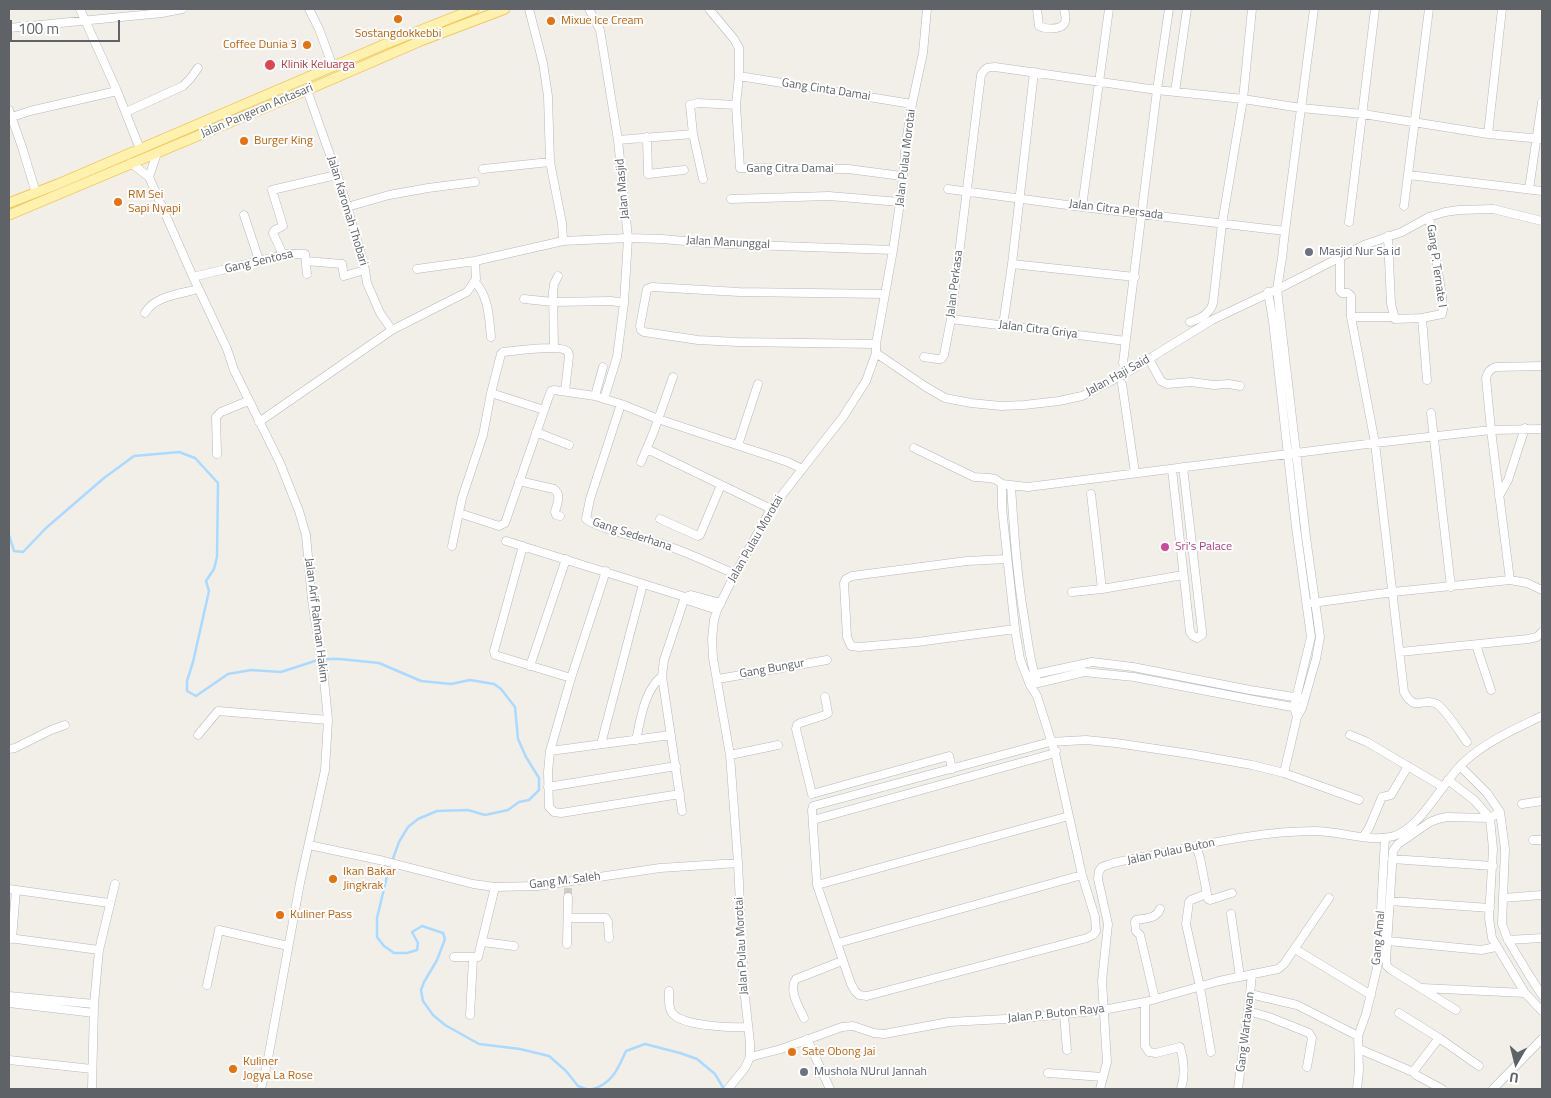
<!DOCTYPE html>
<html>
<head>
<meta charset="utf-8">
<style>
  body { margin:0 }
  #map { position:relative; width:1551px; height:1098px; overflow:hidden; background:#f1efe8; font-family:"Titillium Web",sans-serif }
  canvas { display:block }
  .frame { position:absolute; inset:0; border:10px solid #5f6368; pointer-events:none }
  .north { position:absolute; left:1491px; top:1038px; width:50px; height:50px; -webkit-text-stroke:4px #fff; paint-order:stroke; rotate:188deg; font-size:14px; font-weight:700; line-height:20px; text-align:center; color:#5f6368 }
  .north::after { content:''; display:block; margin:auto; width:18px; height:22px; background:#5f6368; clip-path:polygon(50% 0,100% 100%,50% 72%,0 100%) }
  .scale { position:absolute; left:10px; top:20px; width:110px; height:22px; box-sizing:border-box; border:2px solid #5f6368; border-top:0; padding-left:6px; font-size:15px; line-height:18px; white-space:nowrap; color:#5f6368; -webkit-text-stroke:4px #fff; paint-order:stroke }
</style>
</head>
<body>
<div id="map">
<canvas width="1551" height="1098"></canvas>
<div class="frame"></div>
<div class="north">U</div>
<div class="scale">100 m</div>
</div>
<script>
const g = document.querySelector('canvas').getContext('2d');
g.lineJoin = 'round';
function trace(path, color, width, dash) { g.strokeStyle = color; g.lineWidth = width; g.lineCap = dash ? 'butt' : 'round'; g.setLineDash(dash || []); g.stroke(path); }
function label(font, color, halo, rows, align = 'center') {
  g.font = font + ' "Titillium Web",sans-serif'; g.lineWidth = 4; g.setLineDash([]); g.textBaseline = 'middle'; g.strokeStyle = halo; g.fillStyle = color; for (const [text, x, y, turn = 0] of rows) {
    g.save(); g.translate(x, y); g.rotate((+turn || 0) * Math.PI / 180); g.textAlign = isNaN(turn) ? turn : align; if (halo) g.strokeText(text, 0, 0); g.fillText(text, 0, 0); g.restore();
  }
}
trace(new Path2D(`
  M9,535L14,551L23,552L46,528L104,478L134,456L179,452L195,458L218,483L217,557L214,569L206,581L209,591L193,662L187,681V691L196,696L228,674L251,670L281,672L321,659H340L379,663L421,681L451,684L470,680L494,684L501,689L515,707L518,739L526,757L539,778V790L529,800L519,802L508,810L485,815L468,810L437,811L418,819L408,827L399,842L388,872L377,918V937L384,946L394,953H407L417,950L418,943L412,932L422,926L443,933L445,939L437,960L424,982L421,990L423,1001L433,1015L445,1025L479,1044L520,1049L549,1056L566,1071L578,1086L586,1089
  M593,1089C613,1083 618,1068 626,1051L645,1044L680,1053L697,1059L715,1074L724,1089`), '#aadaff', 2.5);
trace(new Path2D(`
  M568,888V897`), '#ccccc8', 8, [8, 4]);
const minor = new Path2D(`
  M80,9L117,91L140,149
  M309,9L319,29L333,67
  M529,9L543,63L548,96L550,162L562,223L563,241
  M589,9L600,30L618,140L628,238L624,303L617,357L604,399
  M709,9L734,39L739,48V76L736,105L740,168L848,169L902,176
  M1037,9L1039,26C1044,29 1058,30 1063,25C1067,22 1065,13 1064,9
  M9,28L162,13L182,9
  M739,76L912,104
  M307,90L341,186L364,264L367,283L380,313L392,330
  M1175,92L1187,9
  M9,110L22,147L36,193
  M126,112L183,86L190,79L198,68
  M12,117L30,111L117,91
  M693,134L703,179
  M1488,134L1502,9
  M647,137L648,174L684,170
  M618,140L693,134L690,105L698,103L736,105
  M131,163L149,177L193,277L227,349L234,370L280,463L299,511L306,535L312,600L323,669L328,720L325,770L300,883L267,1064L261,1089
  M483,169L550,162
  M1409,175L1542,191
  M149,177L157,153
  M948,189L1082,207L1285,231
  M1529,189L1542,102
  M731,199L829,196L900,202
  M1404,206L1429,9
  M347,207L389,195L428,188L475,182
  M1082,207L1109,9
  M244,215L259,260
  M1349,222L1375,9
  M1388,236L1391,304L1395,319L1422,318L1427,380
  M283,255L273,233L275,230L283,226L272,190L336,175
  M1340,257V291L1342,293H1348L1351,296V317H1394
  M306,261L342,264L344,276L365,270
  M1012,264L1135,277
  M417,269L475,261L563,241L628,238L662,239L707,243L751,245L893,250
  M193,277L287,254H305L307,274
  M475,282C489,297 489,318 491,337
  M1268,292L1273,321L1296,527L1311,637L1294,707L1297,717
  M524,299L553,302L611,301L624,303
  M145,313C154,296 181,294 198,289
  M1351,317L1375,443L1404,692C1416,714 1423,696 1437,704C1445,709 1461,734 1467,742
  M1422,318L1442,314L1443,309L1442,296L1429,217
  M951,319L1126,341
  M1190,322C1200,319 1210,314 1213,303L1222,224L1243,99L1252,9
  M1003,325L1012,264L1034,72
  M876,344L737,342L698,340L644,332L641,330L640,326L647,289L652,287L739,292L885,294
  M554,348L553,292L554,284L558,276
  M876,353L926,387L945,398L971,403L1001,406L1024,405L1059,401L1082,396L1121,376L1212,320L1282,287L1364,245L1402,232L1429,217L1445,212L1459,210L1493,209L1542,221
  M924,357L937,359H941L944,355L951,319L981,75C985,68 987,67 995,67L1157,90L1243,99L1301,108L1363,114L1488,134L1542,139
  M1149,359L1161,381L1167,384L1191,382L1214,385L1229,384L1240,386
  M1123,363L1157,90L1169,9
  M1122,384L1135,473
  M491,393L544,410
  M595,396L603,367
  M621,404L590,499L586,519C599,529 638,537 656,542C683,550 709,563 735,574
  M1431,413L1451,587
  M259,422L392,330L467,292L476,279L475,261
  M536,432L569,445
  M738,445L758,384
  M914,448L974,477L989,478L995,479L1002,484L1028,487L1375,443L1491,430L1542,429
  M647,449C689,469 730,489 771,509
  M217,454L216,417L221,412L248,401
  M641,462L654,431L673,377
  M1172,469L1190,632L1193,636L1197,638L1202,635V631L1183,467
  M519,481L554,489C562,495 557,504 555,512L556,515L560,516
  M1002,484V508L1015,629L1020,659L1030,685L1037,696L1055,753L1082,875L1095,917L1096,931L1093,935L1087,938L867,996L859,995L855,991L851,984L817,885L812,810L813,806L1050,742L1086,740L1116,743L1190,754L1252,765L1284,773L1359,800
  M1011,486C1014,532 1017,577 1025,623C1028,642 1030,661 1036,679
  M1091,494L1102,589
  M1499,496L1508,480L1525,428
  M459,513L499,526L505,523L548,399L551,391L554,390L595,396L621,404L658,419L788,462L802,469
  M660,519L698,536L700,535L721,485
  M506,541L685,597L690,601L717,610
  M452,546L462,498L483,435L491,393L501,354L503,352C514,351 562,344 568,352C569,353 569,354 569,356L565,391
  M523,546L494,651L495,655L571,678
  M1007,559L967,561L852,576L846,579L844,583L847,637L851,646L859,647L917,642L1015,629
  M606,571L571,678L550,751L548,772L549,807L554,812L561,813L680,794
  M1510,580L1491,430L1486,378C1488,371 1490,369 1496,367L1542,366
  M1072,592L1102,589L1183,575
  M1312,603L1393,592L1510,580L1527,583L1542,590
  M1476,645L1491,690
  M1400,652L1528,639L1537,637L1542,632
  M530,666L566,559
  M1027,676L1092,662L1133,667L1250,690L1300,698
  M718,679L827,660
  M1030,685L1084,672L1134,677L1259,701L1298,708
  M825,697L828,713L825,715L800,723L797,725L796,729L812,794L949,756L952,769
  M198,735L218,711L328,720
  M1350,735L1367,742L1443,787
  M636,740C641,718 644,691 662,676
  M601,744L643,584
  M9,749L15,748L51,730L65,725
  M550,751L671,735
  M730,755L778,745
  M1460,766L1487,793L1500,812L1505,849L1502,924L1508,940L1529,975L1542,995
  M1284,773L1297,717L1302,708L1316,659L1320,637L1306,537L1277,289L1282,258L1285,231L1314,9
  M1448,780L1474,800L1490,818L1493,849L1489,918L1492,938L1525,993L1542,1011
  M548,787L676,766
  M1522,804L1542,801
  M682,811L662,676L664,660L685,597L691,595L721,603
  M813,820L1055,753L1056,751
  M1363,837L1369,828L1382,797L1391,795L1408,766
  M1533,840H1542
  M309,845L384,861L473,884L495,887L538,886L660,868L738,863
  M1196,846L1200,858L1208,899L1210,900L1232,893
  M1392,859L1493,866
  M817,885L1069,816
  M9,889L109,903
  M1206,894L1191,900L1189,902L1186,924L1200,987L1211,1052
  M1503,898L1542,895
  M1390,901L1490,908
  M1231,914L1240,977
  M568,918H606L608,922L609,938
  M9,938L99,950
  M12,939L16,890
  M1508,940L1542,938
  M1388,941L1481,950L1496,947
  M483,942L514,946
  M838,943L1082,875
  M567,944L568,897
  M1295,949L1371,995
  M454,957H478L495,887
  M207,985L219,930L288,946
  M1422,988L1525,993
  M669,991C669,998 668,1009 673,1014C684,1026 732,1028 748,1027
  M1250,994L1297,1005L1358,1036
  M9,996L94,1004
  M1155,999L1140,935L1136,931L1135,922L1136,920C1146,918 1156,919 1160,909
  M1145,1002V1046L1149,1052L1156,1053L1180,1047C1184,1060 1185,1076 1181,1089
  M9,1003L94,1013
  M1456,1010L1390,969L1387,966L1386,960L1393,851L1398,844L1430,822L1438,819L1447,817L1490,818L1500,812
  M1248,1011L1269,1017L1309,1033L1312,1038L1307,1067
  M1399,1013L1439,1038L1479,1066
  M470,1015L473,958
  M1064,1015L1067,1050
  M804,1018C799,1007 788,990 796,979L842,961
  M807,1039L830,1089
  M1359,1049L1413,1072L1439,1038
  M750,1057L781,1049L842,1027L853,1026L874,1033L884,1034L949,1022L1024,1018L1103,1010L1145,1002L1219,981L1278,969L1284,964L1329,898
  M9,1060L92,1069
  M1048,1073L1103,1077
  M1416,1075L1442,1089
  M92,1089L94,1004L99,950L115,884
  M728,1089L745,1068L750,1057V1043L744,988L738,863L730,755L713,658L712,639L714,620L717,610L735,574L771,509L843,417L866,381L876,353V344L893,250L901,196L906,143L912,104L923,53L927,9
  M1100,1089L1107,1062L1102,981L1108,924L1098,879L1099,871L1102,867C1117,860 1137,859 1154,855C1207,844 1260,831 1315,831C1341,831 1369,843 1394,836C1421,828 1443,781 1464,762C1487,741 1515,729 1542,716
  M1238,1089L1250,994L1252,974
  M1357,1089L1359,1070L1358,1036L1366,1014L1378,964L1385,838
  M1493,1089L1542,1039`);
const major = new Path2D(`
  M9,203L58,184L383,45L474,9
  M9,215L307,90L423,40L505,9`);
trace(minor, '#b5b8bc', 9);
trace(major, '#f2c960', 11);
trace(minor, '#fff', 8);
trace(major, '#fff2af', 9);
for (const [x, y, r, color] of [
  [398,19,5,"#e8710a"],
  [551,21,5,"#e8710a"],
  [307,45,5,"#e8710a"],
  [270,65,6,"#e0444e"],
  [244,141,5,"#e8710a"],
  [118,202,5,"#e8710a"],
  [1309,252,5,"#6b7280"],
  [1165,547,5,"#d1479c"],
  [333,879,5,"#e8710a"],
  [280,915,5,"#e8710a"],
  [792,1052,5,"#e8710a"],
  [233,1069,5,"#e8710a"],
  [804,1072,5,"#6b7280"]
]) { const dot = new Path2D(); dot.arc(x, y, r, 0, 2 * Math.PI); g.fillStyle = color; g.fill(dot); trace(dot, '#fff', 2); }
label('12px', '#c56008', '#fff', [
  ["Mixue Ice Cream",561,21],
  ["Sostangdokkebbi",398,34,"center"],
  ["Coffee Dunia 3",297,45,"right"],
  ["Burger King",254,141],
  ["RM Sei",128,195],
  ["Sapi Nyapi",128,209],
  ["Ikan Bakar",343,872],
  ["Jingkrak",343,886],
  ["Kuliner Pass",290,915],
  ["Sate Obong Jai",802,1052],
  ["Kuliner",243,1062],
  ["Jogya La Rose",243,1076]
], 'left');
label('12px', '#be3a42', '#fff', [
  ["Klinik Keluarga",281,65]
], 'left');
label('12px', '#5f6368', '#fff', [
  ["Gang Cinta Damai",826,90,9],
  ["Jalan Pangeran Antasari",257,111,-23],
  ["Jalan Pulau Morotai",906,158,-83],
  ["Gang Citra Damai",790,169],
  ["Jalan Masjid",623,189,-95],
  ["Jalan Citra Persada",1116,210,7],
  ["Jalan Karomah Thobari",347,211,73],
  ["Jalan Manunggal",728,243,3],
  ["Gang Sentosa",259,262,-13],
  ["Gang P. Ternate I",1436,266,82],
  ["Jalan Perkasa",955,284,-83],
  ["Jalan Citra Griya",1038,330,7],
  ["Jalan Haji Said",1118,376,-29],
  ["Gang Sederhana",632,535,18],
  ["Jalan Pulau Morotai",756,539,-60],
  ["Jalan Arif Rahman Hakim",316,620,83],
  ["Gang Bungur",772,669,-10],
  ["Jalan Pulau Buton",1171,852,-12],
  ["Gang M. Saleh",565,881,-7],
  ["Gang Amal",1379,938,-85],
  ["Jalan Pulau Morotai",742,946,-93],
  ["Jalan P. Buton Raya",1056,1014,-6],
  ["Gang Wartawan",1246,1032,-83]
]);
label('12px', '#5b616d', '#fff', [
  ["Masjid Nur Sa id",1319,252],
  ["Mushola NUrul Jannah",814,1072]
], 'left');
label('12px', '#b23c85', '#fff', [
  ["Sri's Palace",1175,547]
], 'left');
</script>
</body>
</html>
